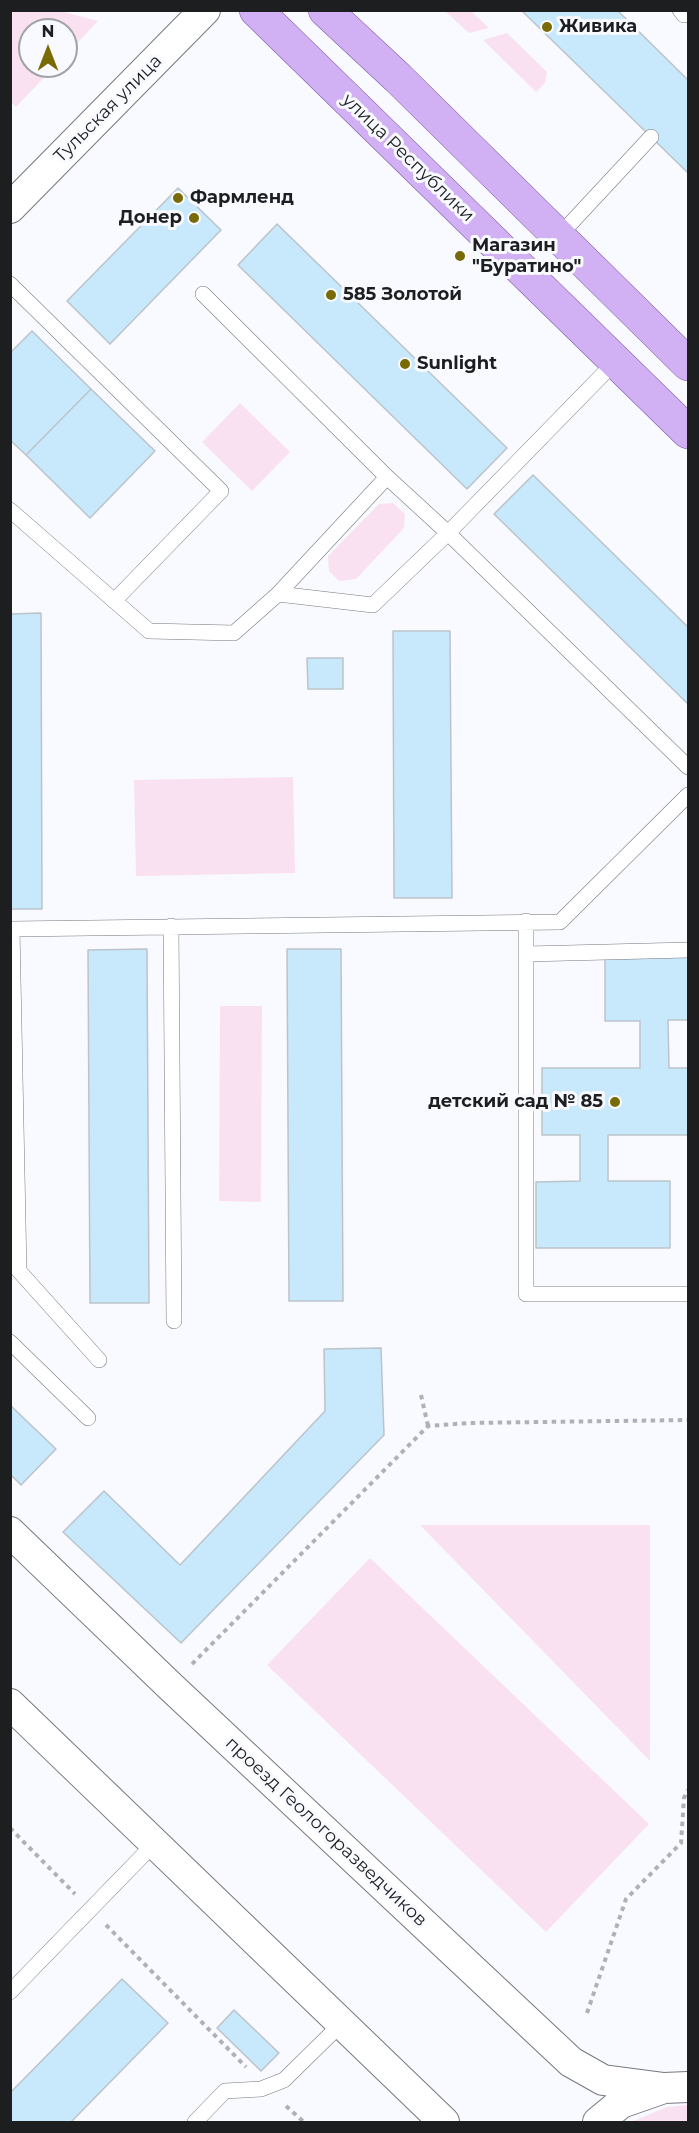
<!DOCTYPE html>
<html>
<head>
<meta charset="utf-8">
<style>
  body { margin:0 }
  #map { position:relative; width:699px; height:2133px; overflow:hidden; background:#f8faff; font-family:Montserrat,sans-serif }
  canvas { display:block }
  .frame { position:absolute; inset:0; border:12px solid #1d1e20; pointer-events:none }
  .north { position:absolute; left:18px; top:18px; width:60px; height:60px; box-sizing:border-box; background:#f8faff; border:2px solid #a0a2a6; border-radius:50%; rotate:0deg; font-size:16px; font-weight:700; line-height:24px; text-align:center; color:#1d1e20 }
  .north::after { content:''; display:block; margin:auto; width:21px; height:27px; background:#786b05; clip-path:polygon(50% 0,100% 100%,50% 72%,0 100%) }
</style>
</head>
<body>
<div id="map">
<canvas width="699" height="2133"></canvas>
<div class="frame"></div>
<div class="north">N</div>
</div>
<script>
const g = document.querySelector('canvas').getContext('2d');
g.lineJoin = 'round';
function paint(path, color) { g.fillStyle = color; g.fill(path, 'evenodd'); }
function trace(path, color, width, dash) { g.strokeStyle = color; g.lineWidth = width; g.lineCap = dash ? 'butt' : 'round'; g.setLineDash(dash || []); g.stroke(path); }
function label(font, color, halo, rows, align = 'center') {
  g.font = font + ' Montserrat,sans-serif'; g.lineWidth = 6; g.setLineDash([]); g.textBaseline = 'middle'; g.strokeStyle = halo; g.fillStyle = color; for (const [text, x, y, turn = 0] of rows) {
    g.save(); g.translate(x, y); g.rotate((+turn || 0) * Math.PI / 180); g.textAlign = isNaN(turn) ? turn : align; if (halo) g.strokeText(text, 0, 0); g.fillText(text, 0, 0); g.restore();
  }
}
paint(new Path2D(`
  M10,11H61L98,21L66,55V30H30V66H55L16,107L11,102Z
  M445,11H471L489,28L469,33Z
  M507,33L547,72L545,83L536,92L483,40Z
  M240,403L290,452L252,491L202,442Z
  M393,503L405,514L404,528L356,579L339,581L329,571L328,556L379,504Z
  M293,777L295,873L136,876L134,780Z
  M220,1006H262L261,1202L219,1201Z
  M420,1525H650V1761Z
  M370,1558L649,1824L546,1932L267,1665Z
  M688,2105V2122H631L667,2107Z`), '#fae1f2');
const building = new Path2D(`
  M521,10H617L688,80V173Z
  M178,188L221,230L110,344L67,301Z
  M277,224L507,448L467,489L238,265Z
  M32,331L91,389L26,455L10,440V353Z
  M91,389L155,451L90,518L26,455Z
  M533,475L688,627V704L494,514Z
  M41,613L42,909H10V614Z
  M393,631H450L452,898H394Z
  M307,658H343V689H308Z
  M147,949L149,1303H90L88,950Z
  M287,949H341L343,1301H289Z
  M688,956V1020H668L669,1068H688V1135H608V1181H670V1248H536V1182L580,1181V1135H542V1068H640V1021H605V957Z
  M381,1348L384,1435L181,1643L63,1532L104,1491L180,1565L325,1411L324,1349Z
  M10,1405L56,1449L21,1485L10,1474Z
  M122,1979L168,2023L71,2122H10V2093Z
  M234,2010L279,2053L261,2071L217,2028Z`);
paint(building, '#c8e8fc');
trace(building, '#bcc3c9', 1.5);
const lane = new Path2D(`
  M680,10L684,15
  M558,237L651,137
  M10,284L221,491L114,601
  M203,294L387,477L448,533L688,767
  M387,477L278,594L373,605L448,533L616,361
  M10,510L149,631L234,633L278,594
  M526,921V1294H688
  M171,926L174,1321
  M527,954L688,950
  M10,1342L88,1418
  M99,1360L19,1271L12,929L560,922L688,795
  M10,1992L154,1844
  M195,2122L225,2091L261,2089L284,2080L341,2024`);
const street = new Path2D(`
  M10,208L205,10
  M10,1532L170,1686L571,2062L603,2080L664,2088
  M10,1704L444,2122
  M598,2122L621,2103L664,2088L688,2087`);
const primary = new Path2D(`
  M256,10L688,432
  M325,10L398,78L688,364`);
trace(lane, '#767980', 16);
trace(street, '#767980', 32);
trace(primary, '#7e5aa5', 34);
trace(new Path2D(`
  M421,1395L428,1426
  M192,1664L428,1426L468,1423L688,1420
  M10,1828L75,1894
  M106,1925L246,2067
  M587,2013L626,1899L681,1843L684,1798L688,1790
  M286,2106L304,2122`), '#afb1b5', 4, [4.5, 4.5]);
trace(lane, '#fff', 15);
trace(street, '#fff', 30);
trace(primary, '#d1b0f4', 33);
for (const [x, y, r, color] of [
  [547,27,6,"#786b05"],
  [178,198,6,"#786b05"],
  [194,218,6,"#786b05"],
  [460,256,6,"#786b05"],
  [331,295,6,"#786b05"],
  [405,364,6,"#786b05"],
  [615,1102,6,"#786b05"]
]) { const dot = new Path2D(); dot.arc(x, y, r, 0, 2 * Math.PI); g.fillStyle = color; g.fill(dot); trace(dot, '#f8faff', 2); }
label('bold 18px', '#1d1e20', '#f8faff', [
  ["Живика",559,27],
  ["Фармленд",190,198],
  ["Донер",182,218,"right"],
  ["Магазин",472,246],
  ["\"Буратино\"",472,267],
  ["585 Золотой",343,295],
  ["Sunlight",417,364],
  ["детский сад № 85",603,1102,"right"]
], 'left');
label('18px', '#1d1e20', '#f8faff', [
  ["Тульская улица",108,109,-45],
  ["улица Республики",408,158,44],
  ["проезд Геологоразведчиков",326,1832,43]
]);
</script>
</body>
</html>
